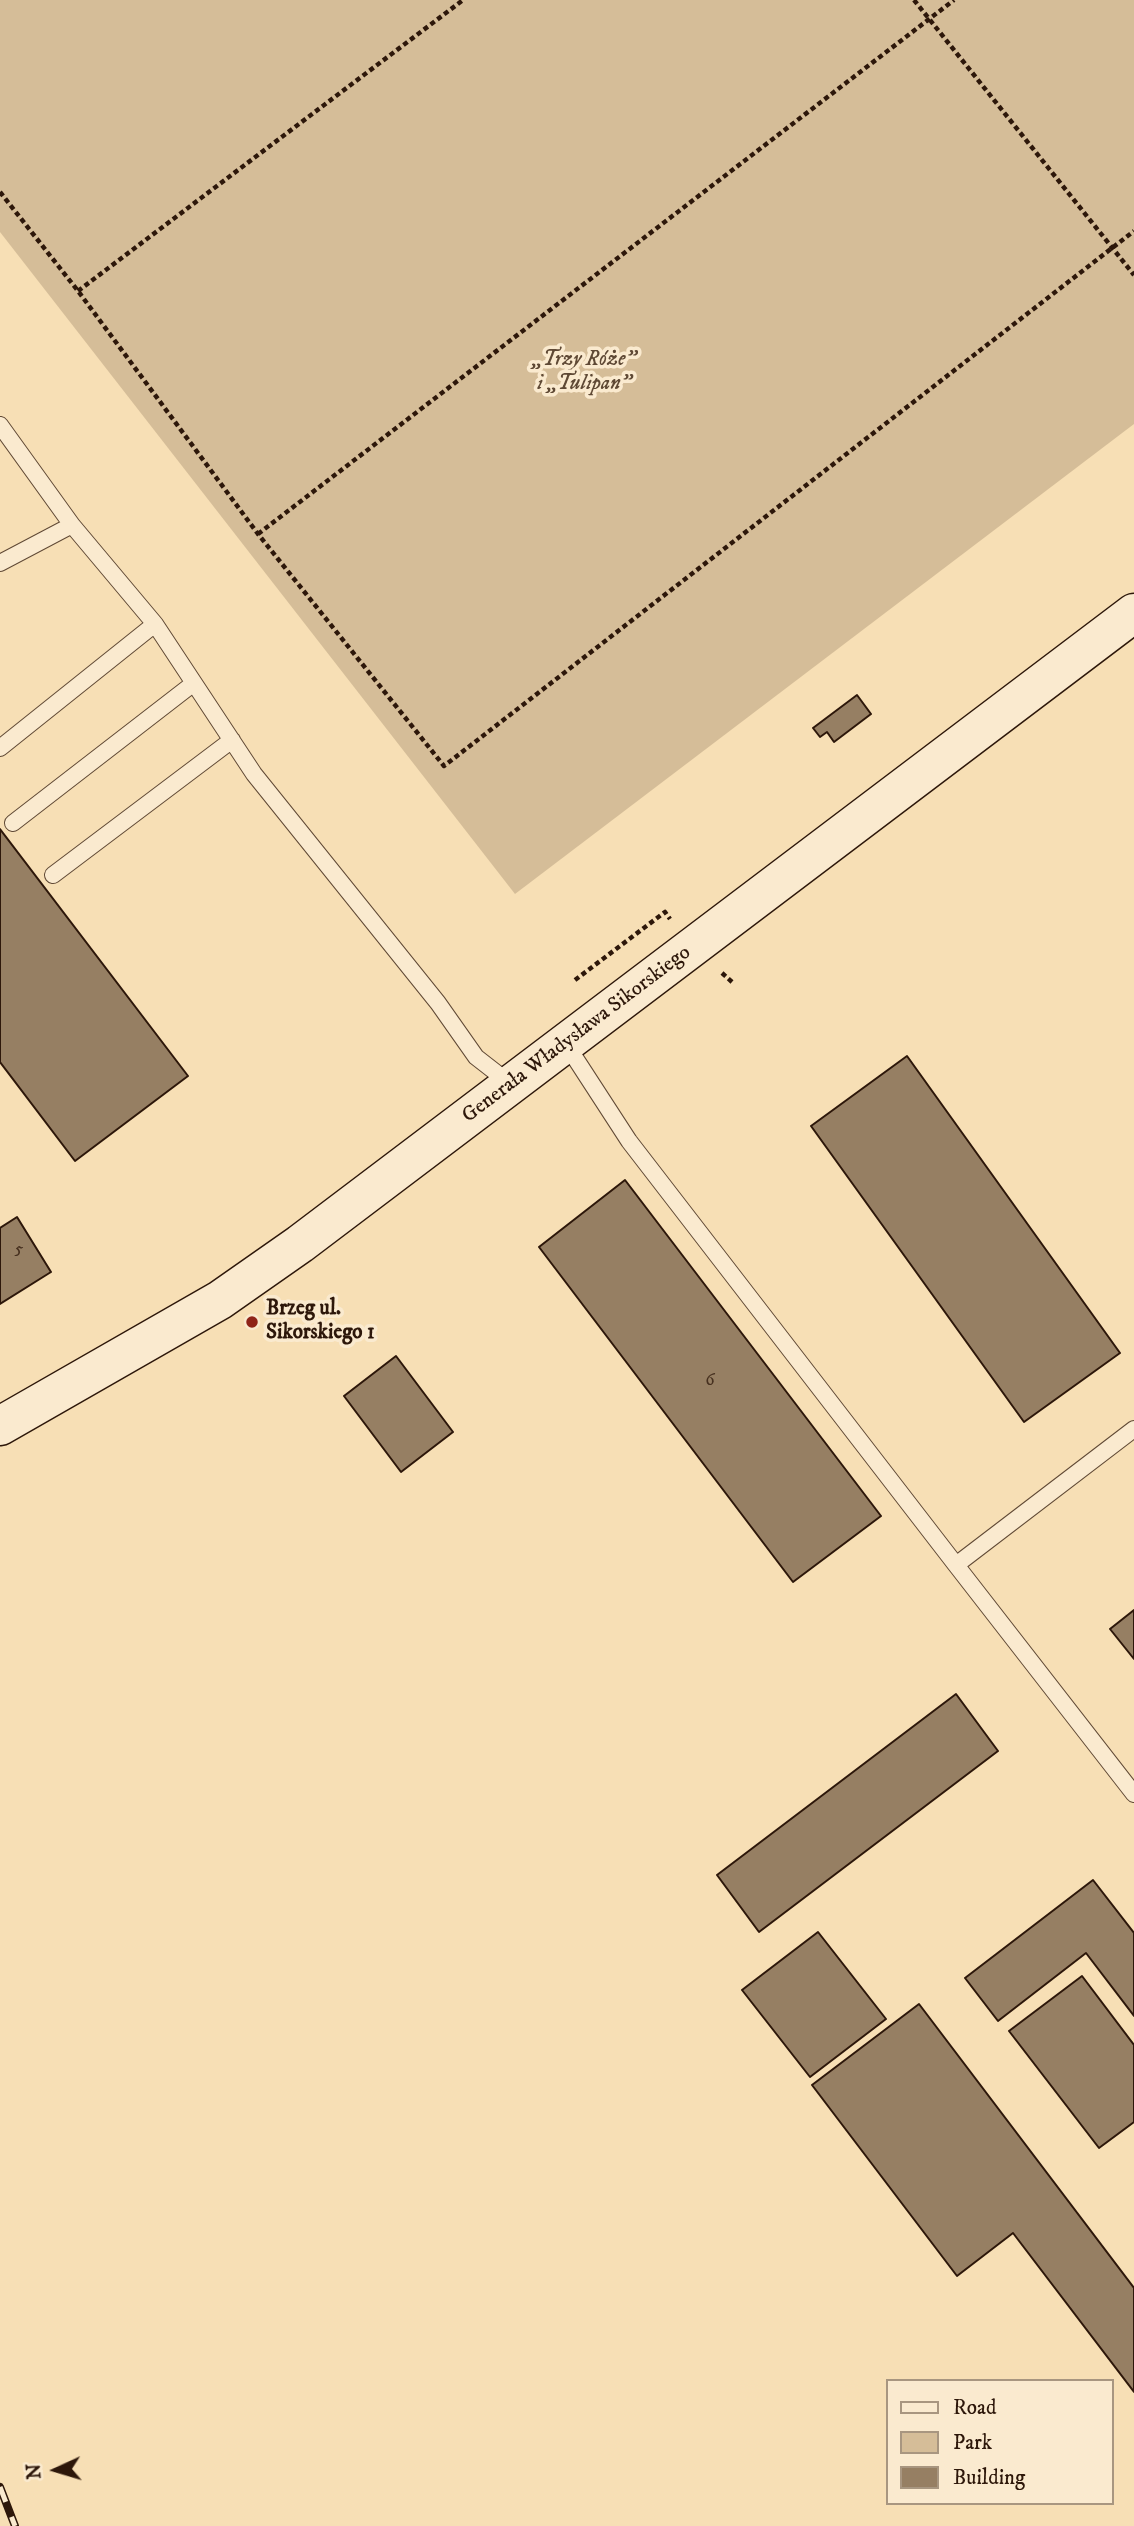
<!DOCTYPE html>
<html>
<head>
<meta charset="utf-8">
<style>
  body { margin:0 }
  #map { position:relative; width:1134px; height:2526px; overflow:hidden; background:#f7dfb5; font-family:"IM FELL DW Pica",serif }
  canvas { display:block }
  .legend { position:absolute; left:886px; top:2379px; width:228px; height:126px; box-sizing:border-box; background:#faeacf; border:2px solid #a89680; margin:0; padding:9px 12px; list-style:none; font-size:21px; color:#2d170a }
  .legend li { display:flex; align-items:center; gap:14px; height:35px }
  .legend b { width:35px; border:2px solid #a89680 }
  .north { position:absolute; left:21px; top:2435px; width:70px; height:70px; -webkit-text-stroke:5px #faeacf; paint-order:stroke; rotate:266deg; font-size:19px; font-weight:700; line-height:28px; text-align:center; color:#2d170a }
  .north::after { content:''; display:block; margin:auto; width:24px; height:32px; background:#2d170a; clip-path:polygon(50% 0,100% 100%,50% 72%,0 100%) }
</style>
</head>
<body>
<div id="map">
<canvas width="1134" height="2526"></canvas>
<ul class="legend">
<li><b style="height:9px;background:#faeacf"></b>Road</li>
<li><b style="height:19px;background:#d5bd98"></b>Park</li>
<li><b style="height:19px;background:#967f63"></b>Building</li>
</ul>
<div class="north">N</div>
</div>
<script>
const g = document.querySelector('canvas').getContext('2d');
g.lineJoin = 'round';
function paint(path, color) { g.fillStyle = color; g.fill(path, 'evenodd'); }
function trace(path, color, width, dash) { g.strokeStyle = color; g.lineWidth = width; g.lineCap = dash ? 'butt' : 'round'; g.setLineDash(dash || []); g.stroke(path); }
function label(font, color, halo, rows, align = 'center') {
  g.font = font + ' "IM FELL DW Pica",serif'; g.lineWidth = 7; g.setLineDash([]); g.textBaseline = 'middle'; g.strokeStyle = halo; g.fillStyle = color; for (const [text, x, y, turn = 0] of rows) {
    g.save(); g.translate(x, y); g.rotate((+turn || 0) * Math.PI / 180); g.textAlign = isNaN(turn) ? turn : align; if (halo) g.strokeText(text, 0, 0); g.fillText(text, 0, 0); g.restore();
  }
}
paint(new Path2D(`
  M0,0H1134V424L515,894L0,232Z`), '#d5bd98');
const building = new Path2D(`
  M857,695L871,714L834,742L827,732L820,737L813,728Z
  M0,829L188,1076L75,1161L0,1062Z
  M907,1056L1120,1353L1024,1422L811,1126Z
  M625,1180L881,1516L793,1582L539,1247Z
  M17,1217L51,1272L0,1304V1228Z
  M396,1356L453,1432L401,1472L344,1396Z
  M1134,1610V1659L1110,1629Z
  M956,1694L998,1751L759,1932L717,1875Z
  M1093,1880L1134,1933V2016L1086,1953L998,2021L965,1978Z
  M818,1932L886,2019L810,2077L742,1990Z
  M1082,1976L1134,2045V2122L1099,2148L1009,2031Z
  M919,2004L1134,2288V2392L1013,2233L957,2276L812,2085Z`);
paint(building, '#967f63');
trace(building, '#2d170a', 2);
const service = new Path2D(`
  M0,425L72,525
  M0,563L72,525L155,624L254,774L438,1003L476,1057L512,1085
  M0,748L155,624
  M13,823L194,683
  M53,875L232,740
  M566,1044L629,1141L956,1565L1134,1429
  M956,1565L1134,1794`);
const secondary = new Path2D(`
  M0,1426L220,1300L300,1244L1134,613`);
trace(service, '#604935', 18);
trace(secondary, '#2d170a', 41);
trace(new Path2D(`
  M914,0L1134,275
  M0,192L78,291L258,534L444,766L1134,231
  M78,291L463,0
  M258,534L954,0
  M722,973L732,982
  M575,980L665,912L670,919`), '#2d170a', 4.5, [5, 3.5]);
trace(service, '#faeacf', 16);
trace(secondary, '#faeacf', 38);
const rail = new Path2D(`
  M0,2487L15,2526`);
trace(rail, '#2d170a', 8);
trace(rail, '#faeacf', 5, [16]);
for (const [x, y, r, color] of [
  [252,1322,7,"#8f2418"]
]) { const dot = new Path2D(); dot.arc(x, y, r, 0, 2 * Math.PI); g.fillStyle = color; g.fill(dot); trace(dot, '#faeacf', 2.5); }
label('18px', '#473120', null, [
  ["5",19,1250],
  ["6",710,1381]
]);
label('italic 21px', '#5f4935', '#faeacf', [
  ["„Trzy Róże”",584,361],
  ["i „Tulipan”",584,385]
]);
label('21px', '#2d170a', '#faeacf', [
  ["Generała Władysława Sikorskiego",577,1035,-37]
]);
label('bold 21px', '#2d170a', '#faeacf', [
  ["Brzeg ul.",266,1310],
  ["Sikorskiego 1",266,1334]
], 'left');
</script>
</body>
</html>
